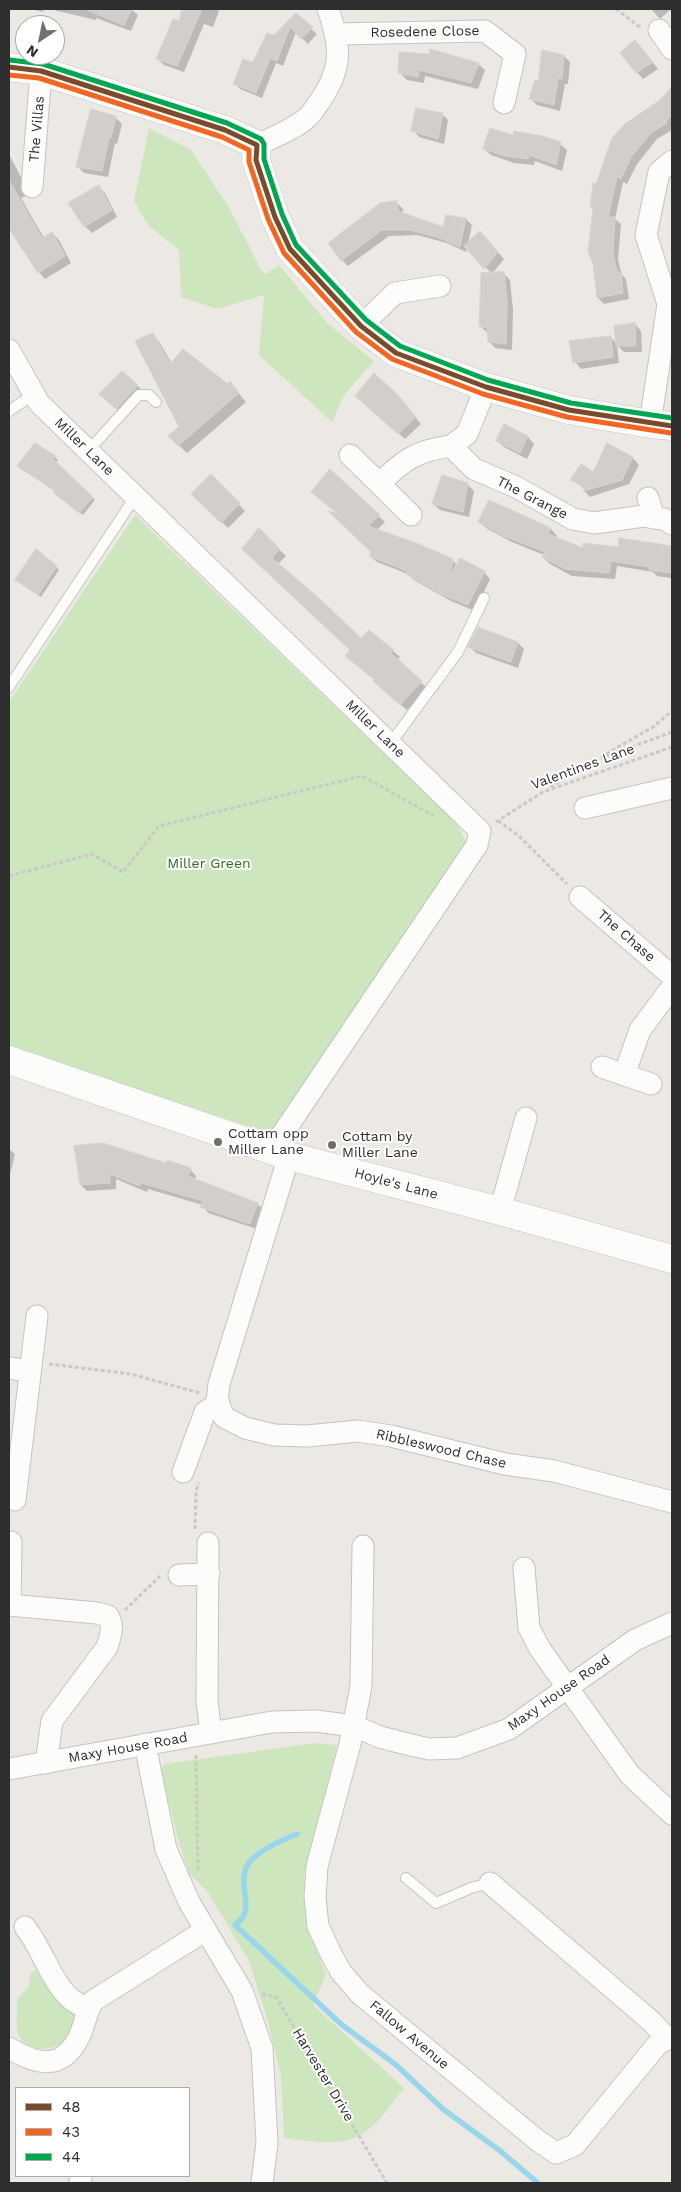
<!DOCTYPE html>
<html>
<head>
<meta charset="utf-8">
<style>
  body { margin:0 }
  #map { position:relative; width:681px; height:2192px; overflow:hidden; background:#ece8e4; font-family:"Work Sans",sans-serif }
  canvas { display:block }
  .frame { position:absolute; inset:0; border:10px solid #2e2e2e; pointer-events:none }
  .legend { position:absolute; left:15px; top:2087px; width:175px; height:90px; box-sizing:border-box; background:#fff; border:1px solid #ababab; margin:0; padding:6px 9px; list-style:none; font-size:15px; color:#2e2e2e }
  .legend li { display:flex; align-items:center; gap:10px; height:25px }
  .legend b { width:25px; border:1px solid #ababab }
  .north { position:absolute; left:15px; top:15px; width:50px; height:50px; box-sizing:border-box; background:#fff; border:1px solid #ababab; border-radius:50%; rotate:214deg; font-size:14px; font-weight:700; line-height:20px; text-align:center; color:#2e2e2e }
  .north::after { content:''; display:block; margin:auto; width:18px; height:22px; background:#706f6e; clip-path:polygon(50% 0,100% 100%,50% 72%,0 100%) }
</style>
</head>
<body>
<div id="map">
<canvas width="681" height="2192"></canvas>
<div class="frame"></div>
<ul class="legend">
<li><b style="height:6px;background:#7a4b2a"></b>48</li>
<li><b style="height:6px;background:#f26522"></b>43</li>
<li><b style="height:6px;background:#00a651"></b>44</li>
</ul>
<div class="north">N</div>
</div>
<script>
const g = document.querySelector('canvas').getContext('2d');
g.lineJoin = 'round';
function paint(path, color) { g.fillStyle = color; g.fill(path, 'evenodd'); }
function trace(path, color, width, dash) { g.strokeStyle = color; g.lineWidth = width; g.lineCap = dash ? 'butt' : 'round'; g.setLineDash(dash || []); g.stroke(path); }
function label(font, color, halo, rows, align = 'center') {
  g.font = font + ' "Work Sans",sans-serif'; g.lineWidth = 4; g.setLineDash([]); g.textBaseline = 'middle'; g.strokeStyle = halo; g.fillStyle = color; for (const [text, x, y, turn = 0] of rows) {
    g.save(); g.translate(x, y); g.rotate((+turn || 0) * Math.PI / 180); g.textAlign = isNaN(turn) ? turn : align; if (halo) g.strokeText(text, 0, 0); g.fillText(text, 0, 0); g.restore();
  }
}
paint(new Path2D(`
  M149,128L191,150L228,206L264,275L279,265L327,323L374,361L345,394L332,422L259,355L264,295L218,309L181,297L179,250L149,226L134,201Z
  M135,515L457,824L466,842L270,1133L9,1048V702Z
  M316,1743L337,1745L304,1876L308,1929L326,1974L313,2005L404,2088C394,2100 381,2120 368,2130C345,2149 311,2141 284,2138L281,2076L269,2025L249,1961L207,1891L189,1873L179,1843L161,1771L164,1764Z
  M39,1969L57,2001L75,2013C74,2020 74,2030 70,2036C59,2051 27,2056 18,2034C15,2025 18,2009 17,1999L29,1986L31,1973Z`), '#cee6be');
paint(new Path2D(`
  M31,9H44L43,12Z
  M49,9H131L138,15L131,31L96,18V20Z
  M184,9H217L219,11L213,27L204,24L184,72L164,65L158,59L179,22Z
  M651,9H671L660,19Z
  M296,15L317,34L308,44L296,32L283,66L276,63L262,98L240,89L235,84L275,36Z
  M641,48L658,69L643,79L637,72Z
  M400,53L478,64L485,70L478,89L425,76L424,83L407,80L400,73Z
  M564,56L570,62L568,84H565L560,111L537,105L530,98Z
  M670,91L672,93V130L657,139L637,164L627,184L623,182L615,219L621,224L618,260L622,275L626,279L629,299L604,304L598,298L594,209L591,206L597,185Z
  M442,114L448,120L444,144L419,137L413,130Z
  M115,117L122,124L117,144L115,143L108,177L84,173L77,166Z
  M514,137L560,144L567,150L562,171L535,161L534,165L514,163L491,155L484,149Z
  M9,154L26,187V196L21,198L44,238L52,233L59,240L71,263L45,279L39,272L9,226Z
  M99,187L105,193L117,217L92,233L85,226Z
  M397,203L403,209V214L444,228L466,219L472,225L468,244L480,232L504,259L492,274H504L510,280L513,310L512,350L495,348L489,341L488,333L480,326L492,274L467,248L466,252L447,243L417,235L389,236L348,266L342,260L330,243Z
  M635,324L641,331L642,352H624L617,345L619,363L581,369L575,362L610,337L618,345Z
  M152,335L160,343L172,364L228,385L230,383L246,402L187,453L170,437L181,427Z
  M137,385L144,392L123,414L107,401Z
  M364,402L404,403L421,424L405,439Z
  M505,425L528,437L534,444L527,459L504,447L498,441Z
  M608,445L633,458L639,465L629,484L590,497L584,491L585,489L572,480L593,474Z
  M55,457L58,460L55,463L95,500L83,515L58,496L56,492L22,468Z
  M330,471L385,522L376,531L452,560L457,565L484,572L490,579L475,611L451,601L414,580L408,574L377,562L370,556L372,552L340,515L319,499Z
  M211,476L245,511L228,528L193,494Z
  M468,485L474,491L469,517L440,510L433,504Z
  M490,502L551,529L557,536L556,538L584,550L619,548L620,539L672,548L671,578L657,576L653,572L617,566L615,579L572,576L550,564L543,557L544,555L512,542L486,528L480,522Z
  M259,530L286,556L278,564L361,640L393,651L400,657L397,660L427,688L407,710L381,688L351,651L250,556Z
  M56,567L59,570L41,597L20,583Z
  M518,643L524,649L518,668L476,653L470,647Z
  M75,1147L190,1169L196,1176L195,1180L257,1204L264,1210L257,1229L208,1213L203,1205L148,1189L147,1192L116,1179V1189L87,1191L81,1185Z
  M9,1149L15,1154L9,1179Z`), '#0003');
trace(new Path2D(`
  M297,1834C282,1840 254,1852 247,1866C236,1888 258,1909 235,1925L342,2025L395,2064L443,2109L499,2150L538,2183`), '#99d6ec', 5.5);
const building = new Path2D(`
  M85,9H132L124,25Z
  M182,9H202L177,66L156,59L173,19L179,21Z
  M296,13L313,27L301,39L290,27L277,61L270,58L256,93L233,84L243,59L253,62L267,33L274,35Z
  M635,40L653,62L636,73L620,53Z
  M430,49L479,63L471,83L419,70L418,77L398,73L399,52L429,54Z
  M542,50L564,55L562,79L558,78L554,105L529,99L535,80L538,81Z
  M672,87V116L666,120L667,123L651,133L631,157L621,179L617,177L608,217H615L613,253L617,272H621L623,293L597,298L593,264L588,252L593,207H590L593,183L596,184L612,138L625,124L660,100Z
  M416,108L443,113L438,139L411,131Z
  M91,109L116,116L111,138H109L102,171L76,167Z
  M490,128L513,135L514,131L542,136L561,142L556,165L529,155L528,159L506,156L483,149Z
  M9,180L42,238L52,232L65,256L38,273L9,229Z
  M99,185L112,210L84,227L68,203Z
  M397,201L398,211L443,227L446,215L466,218L460,247L440,238L410,230H382L341,261L328,243L380,203Z
  M480,231L498,252L484,269L464,246Z
  M504,272L507,303L506,344L488,342L487,328L479,326L481,273Z
  M635,323L636,346H616L614,326Z
  M153,333L170,364L183,349L228,384L230,381L239,393L178,446L168,436L179,427L135,341Z
  M611,336L613,357L573,363L569,341Z
  M122,371L138,385L116,409L99,394Z
  M374,373L398,395L416,417L398,434L355,396Z
  M504,424L528,436L520,453L496,441Z
  M35,443L56,456L53,459L93,497L79,513L54,493L55,491L17,466Z
  M607,443L633,457L622,480L583,491L585,487L570,480L581,464L593,472Z
  M330,469L380,515L368,526L419,544L453,559L450,575L460,558L485,571L468,605L443,595L406,574L407,571L369,556L371,552L328,511L337,513L311,492Z
  M211,474L240,503L221,523L191,494Z
  M442,475L468,483L463,512L432,504Z
  M489,500L551,528L548,534L583,548V543L618,547L619,538L672,546V573L649,570V567L611,561L609,573L565,569L542,557L545,552L504,536L478,522Z
  M259,528L280,549L272,558L320,599L361,638L369,630L394,650L391,653L422,681L400,705L373,681L375,680L345,656L350,650L242,549Z
  M36,549L57,566L38,595L15,580Z
  M478,627L518,642L511,662L468,647Z
  M103,1143L166,1163L167,1160L191,1168L188,1176L258,1203L250,1224L200,1207L203,1201L141,1183L140,1186L110,1174V1183L80,1185L74,1146Z`);
paint(building, '#d1cecb');
trace(building, '#d7d4d0', 1);
const lane = new Path2D(`
  M9,411L34,394
  M88,451L139,395H149L156,402
  M9,687L135,497
  M390,744L458,652L484,598
  M406,1878L436,1903L471,1888L490,1883`);
const street = new Path2D(`
  M659,30L672,49
  M337,34L485,31L515,54L504,103
  M257,145C274,137 295,129 308,117C313,112 316,106 320,101C343,67 341,46 328,9
  M32,187L41,71
  M361,326L395,293L440,286
  M9,350L39,403L480,831L477,845L271,1151
  M650,424L668,304L646,235L659,172L672,161
  M451,446L467,434L486,387
  M350,455L411,515
  M380,483C405,459 416,451 451,446L474,469L516,487L573,519L594,523L644,516L654,518
  M648,498L654,518L664,519L672,524
  M585,808L672,788
  M580,897L672,976
  M602,1067L651,1084
  M624,1075L640,1030L672,987
  M289,1156L219,1384L217,1400L224,1417L245,1428L274,1435L307,1436L358,1431L391,1436L505,1464L554,1471L672,1502
  M500,1211L526,1118
  M9,1368L30,1371
  M183,1472L205,1412L219,1403
  M15,1500L37,1316
  M208,1543L207,1702L211,1733
  M363,1546L361,1686L350,1744L317,1866L315,1897L318,1926L330,1952L341,1972L360,1994L537,2140L556,2153L575,2145L657,2045L672,2036
  M524,1568L529,1628L540,1649L630,1775L672,1814
  M179,1575L209,1574
  M9,1605L97,1613L108,1616C114,1626 111,1635 107,1647L52,1721L46,1763
  M10,1605L11,1542
  M145,1744L166,1849L189,1902L242,1991L262,2048L267,2143L262,2183
  M9,1769L272,1722L316,1721L354,1726L380,1737L407,1744L429,1749L457,1748L509,1729L635,1640L672,1623
  M490,1883L652,2022L667,2039
  M25,1927C42,1948 51,1982 71,1999C76,2003 82,2006 88,2010
  M9,2048C37,2065 62,2071 79,2037C85,2025 86,2012 93,2001L206,1930
  M80,2183L81,2176`);
const secondary = new Path2D(`
  M9,67L41,71L225,130L257,145L256,160L275,217L290,249L361,326L396,353L486,387L569,410L650,424L672,426
  M9,1060L289,1156L500,1211L672,1259`);
trace(lane, '#c5c4c5', 12);
trace(street, '#c5c4c5', 23);
trace(secondary, '#c5c4c5', 29);
trace(new Path2D(`
  M616,9L640,27
  M606,754L653,727L672,711
  M550,787L599,759L672,732
  M498,821L518,835L567,884
  M496,822L543,792L672,747
  M9,876L92,854L123,872L159,826L362,776L434,816
  M49,1364L131,1374L200,1393
  M195,1529L196,1491L199,1483
  M125,1610L160,1576
  M196,1755L198,1871
  M262,1994L276,1997L387,2183`), '#c9c9c8', 3, [4, 2.5]);
trace(lane, '#fcfcfb', 10);
trace(street, '#fcfcfb', 21);
trace(secondary, '#fcfcfb', 28);
trace(new Path2D(`
  M9,67L41,71L225,130L257,145L256,160L275,217L290,249L361,326L396,353L486,387L569,410L672,426`), '#7a4b2a', 5);
trace(new Path2D(`
  M9,75L39,78L222,137L249,150V162L268,219L284,253L356,332L392,359L483,394L567,417L671,433`), '#f26522', 5);
trace(new Path2D(`
  M10,60L43,64L227,123L261,139L264,144V159L282,214L296,245L366,320L400,346L488,380L571,403L672,418`), '#00a651', 5);
for (const [x, y, r, color] of [
  [218,1142,5,"#706f6e"],
  [332,1145,5,"#706f6e"]
]) { const dot = new Path2D(); dot.arc(x, y, r, 0, 2 * Math.PI); g.fillStyle = color; g.fill(dot); trace(dot, '#fff', 2); }
label('14px', '#2e2e2e', '#fff', [
  ["Rosedene Close",425,32,-1],
  ["The Villas",37,129,-85],
  ["Miller Lane",84,447,44],
  ["The Grange",532,498,27],
  ["Miller Lane",375,729,44],
  ["Valentines Lane",583,767,-20],
  ["The Chase",626,936,41],
  ["Hoyle's Lane",396,1184,15],
  ["Ribbleswood Chase",441,1449,13],
  ["Maxy House Road",559,1693,-35],
  ["Maxy House Road",128,1748,-10],
  ["Fallow Avenue",409,2035,40],
  ["Harvester Drive",323,2075,59]
]);
label('14px', '#2c6e1b', '#fff', [
  ["Miller Green",209,864]
]);
label('14px', '#2e2e2e', '#fff', [
  ["Cottam opp",228,1134],
  ["Miller Lane",228,1150],
  ["Cottam by",342,1137],
  ["Miller Lane",342,1153]
], 'left');
</script>
</body>
</html>
